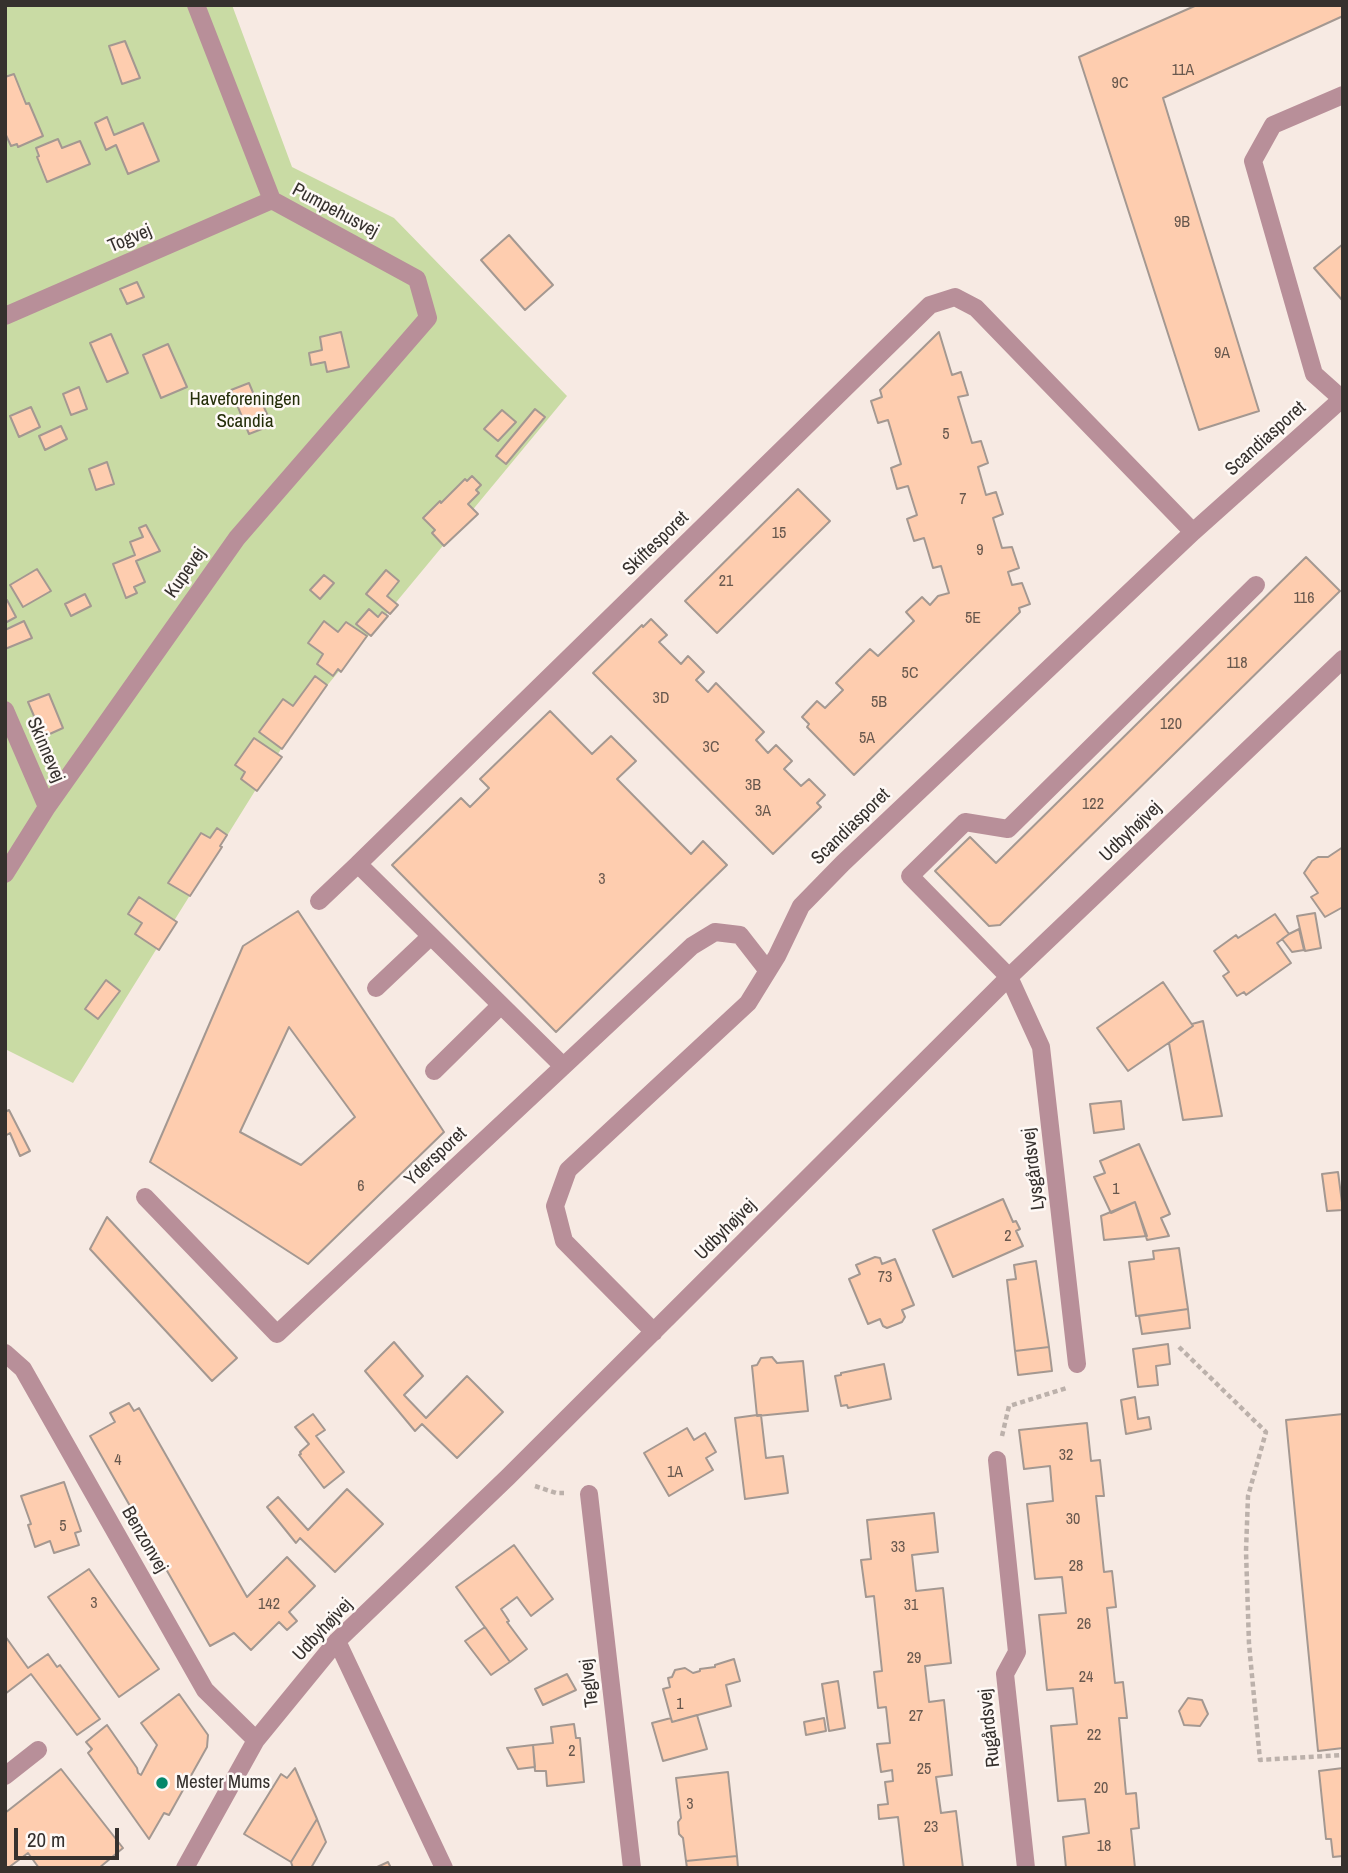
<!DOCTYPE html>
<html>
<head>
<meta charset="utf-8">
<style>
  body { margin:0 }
  #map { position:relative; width:1348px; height:1873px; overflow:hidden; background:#f7eae3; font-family:"Archivo Narrow",sans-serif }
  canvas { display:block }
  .frame { position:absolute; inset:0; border:7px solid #36312e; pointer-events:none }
  .scale { position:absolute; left:14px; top:1828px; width:105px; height:32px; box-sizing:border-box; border:4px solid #36312e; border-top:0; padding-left:9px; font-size:21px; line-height:24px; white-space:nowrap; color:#36312e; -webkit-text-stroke:5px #fef9f6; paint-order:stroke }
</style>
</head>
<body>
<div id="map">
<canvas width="1348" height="1873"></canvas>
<div class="frame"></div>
<div class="scale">20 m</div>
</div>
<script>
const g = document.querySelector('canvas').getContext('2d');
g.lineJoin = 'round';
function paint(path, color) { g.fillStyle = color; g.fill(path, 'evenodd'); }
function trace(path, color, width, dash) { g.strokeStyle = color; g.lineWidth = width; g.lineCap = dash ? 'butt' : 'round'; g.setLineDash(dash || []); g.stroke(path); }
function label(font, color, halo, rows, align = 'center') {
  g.font = font + ' "Archivo Narrow",sans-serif'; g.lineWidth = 5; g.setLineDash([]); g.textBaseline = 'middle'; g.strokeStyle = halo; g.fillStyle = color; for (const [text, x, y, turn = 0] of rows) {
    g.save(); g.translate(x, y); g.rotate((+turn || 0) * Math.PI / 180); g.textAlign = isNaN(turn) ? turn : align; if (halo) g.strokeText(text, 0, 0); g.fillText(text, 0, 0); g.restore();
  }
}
paint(new Path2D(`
  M5,5H232L292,167L394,218L567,396L301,717L73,1083L5,1049Z`), '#c9dba4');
const building = new Path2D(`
  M1197,5H1343V16L1163,98L1259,411L1199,430L1079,57Z
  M125,41L140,78L122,84L109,46Z
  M14,74L26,104L29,103L43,136L18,147L17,144L11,146L5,133V77Z
  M107,117L114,135L143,123L159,161L128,174L116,145L106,150L95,123Z
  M58,139L62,148L80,141L90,164L47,182L37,157L39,156L36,148Z
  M509,235L553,285L525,310L481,260Z
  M1343,244V301L1314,268Z
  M137,282L144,297L127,304L120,289Z
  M341,332L349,367L327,372L325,362L311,365L309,353L322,350L320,337Z
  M939,332L952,375L961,372L968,395L958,397L972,443L981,441L988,463L978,467L986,495L996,492L1003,514L993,518L1002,548L1012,547L1019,568L1008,572L1012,585L1022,583L1030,604L1019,608L1020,612L854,775L807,727L809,724L802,717L817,701L825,708L843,690L836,683L870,649L878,656L914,621L906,612L922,597L930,605L938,596L949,593L941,566L933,568L924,538L914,541L907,519L917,515L908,486L897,489L891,468L901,464L888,420L878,423L871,401L882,397L880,390Z
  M111,334L128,373L107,382L90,343Z
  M168,344L187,387L161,398L143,355Z
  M249,383L254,395L258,394L272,425L249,434L231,390Z
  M79,387L87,409L71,415L63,394Z
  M31,407L40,427L19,437L10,416Z
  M535,409L545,417L506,464L496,456Z
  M502,410L516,422L498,441L484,429Z
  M61,426L67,439L45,450L39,436Z
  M107,462L114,484L96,490L89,469Z
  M472,476L481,485L476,490L479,493L468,504L478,514L444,546L432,533L435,530L423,518L440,501L441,503L465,479L467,481Z
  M798,489L830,521L717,633L685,601Z
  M146,525L160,551L136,561L145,582L134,587L137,593L126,598L113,564L135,555L130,542L143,537L139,528Z
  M1306,557L1340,591L1000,925L989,926L935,871L970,837L996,863Z
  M37,569L51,591L23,607L10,585Z
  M386,570L399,581L387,596L398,605L390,614L366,594Z
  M324,575L334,583L320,599L310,590Z
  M85,594L91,606L71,616L65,604Z
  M7,600L16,617L5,623V601Z
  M369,609L378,617L382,612L388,616L371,636L356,624Z
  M651,619L667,635L659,642L681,664L688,656L704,672L696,680L708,692L716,683L764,732L756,740L768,753L776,745L792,761L784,769L801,786L809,779L825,795L817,803L821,807L773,854L593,673L642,625L643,627Z
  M24,621L32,638L5,649V630Z
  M324,621L338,632L346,622L367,636L341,672L338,669L333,676L317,664L323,654L308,643Z
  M315,676L327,685L282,749L259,732L283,699L293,706Z
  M49,694L63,728L43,737L28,702Z
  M550,711L592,754L611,736L636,761L617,779L691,854L703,841L727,865L556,1032L392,865L461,798L470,807L489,788L480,779Z
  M254,738L282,757L257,791L241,779L245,772L235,765Z
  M217,828L227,835L220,846L222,847L190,896L168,883L201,833L210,838Z
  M1343,847V907L1325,917L1311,897L1318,893L1304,873L1312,861L1318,857H1328Z
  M139,897L177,922L159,950L135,934L142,923L128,914Z
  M298,911L444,1132L308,1264L150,1162L243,946ZM289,1027L355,1117L301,1165L240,1132Z
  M1315,913L1321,948L1305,951L1297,916Z
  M1275,914L1289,934L1277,943L1291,963L1246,995L1244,992L1237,996L1223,976L1229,972L1214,951L1236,935L1238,938Z
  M1299,929L1304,950L1292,952L1282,939L1289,934Z
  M106,980L120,991L98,1019L85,1009Z
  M1163,982L1193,1026L1128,1071L1097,1028Z
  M1203,1021L1222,1116L1183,1120L1169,1043L1193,1026L1192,1024Z
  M1121,1101L1124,1129L1094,1133L1090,1104Z
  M9,1110L30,1151L20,1156L10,1133L5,1136V1112Z
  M1139,1144L1170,1214L1161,1218L1169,1236L1147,1240L1135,1202L1111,1213L1094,1177L1105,1173L1100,1161Z
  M1338,1172L1343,1210L1327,1211L1322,1174Z
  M1003,1199L1013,1222L1016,1221L1020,1229L1016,1231L1023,1246L953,1277L933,1230Z
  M1135,1202L1147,1236L1104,1240L1101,1216Z
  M107,1217L237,1358L212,1381L90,1249Z
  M1179,1248L1188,1309L1136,1316L1129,1262L1154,1259L1153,1251Z
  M875,1257L880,1258L882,1264L895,1259L914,1305L902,1310L905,1317L902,1322L887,1328L883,1326L880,1319L868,1324L849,1279L860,1274L856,1265Z
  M1036,1261L1049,1347L1015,1351L1007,1280L1016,1279L1014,1265Z
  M1188,1309L1190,1328L1142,1334L1139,1316Z
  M394,1342L423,1376L404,1395L426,1418L467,1376L503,1412L457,1458L422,1424L415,1431L365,1371Z
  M1168,1344L1170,1364L1156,1366L1158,1385L1138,1387L1133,1349Z
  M1049,1347L1052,1371L1018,1375L1015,1351Z
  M772,1357L777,1363L803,1361L808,1411L757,1416L752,1366L757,1365L761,1358Z
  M884,1364L891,1399L848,1408L847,1405L841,1406L835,1376L841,1375V1373Z
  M1135,1397L1138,1419L1149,1417L1151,1429L1126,1434L1121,1400Z
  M129,1403L134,1411L139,1408L247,1597L287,1557L315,1586L289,1612L297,1621L287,1630L279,1622L251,1650L234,1633L210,1646L90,1436L115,1422L110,1413Z
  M313,1414L325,1430L316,1436L344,1472L324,1488L299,1455L301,1454L300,1452L309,1444L295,1427Z
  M1343,1414V1748L1318,1751L1286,1420Z
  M757,1415H761L766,1458L783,1456L788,1493L745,1499L735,1418Z
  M1087,1423L1091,1461L1100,1460L1104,1496H1096L1104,1572L1112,1571L1116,1607L1107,1608L1115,1683L1123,1682L1127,1718H1119L1126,1794L1136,1793L1139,1828L1131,1829L1135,1868H1066L1063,1837L1089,1833L1085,1799L1058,1801L1051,1726L1077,1724L1073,1688L1047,1690L1039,1615L1066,1613L1062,1577L1035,1579L1027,1504L1053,1501L1050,1466L1024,1469L1019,1430Z
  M687,1428L694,1440L705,1433L716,1452L706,1458L713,1470L669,1496L644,1453Z
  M64,1482L81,1531L75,1533L79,1545L54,1553L50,1541L35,1547L28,1525L31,1524L21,1496Z
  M347,1489L383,1524L335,1572L300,1538L296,1543L267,1507L278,1497L308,1530Z
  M934,1513L938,1552L912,1555L916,1591L943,1588L951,1663L925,1666L929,1702L944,1700L952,1775L936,1777L941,1813L956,1811L963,1868H904L898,1817L879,1819L878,1805L888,1804L885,1782L893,1781L892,1770L881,1772L877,1744L890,1743L886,1707L878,1708L874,1672L882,1671L874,1596L866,1597L861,1560L871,1559L867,1520Z
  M514,1545L553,1599L531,1616L517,1597L501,1609L509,1621L507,1622L527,1649L510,1662L456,1587Z
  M89,1569L159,1669L119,1697L48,1597Z
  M485,1627L510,1662L491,1675L465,1641Z
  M5,1636L28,1668L48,1654L57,1667L60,1665L100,1719L77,1735L31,1674L5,1694Z
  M734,1659L740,1681L726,1685L731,1706L672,1722L663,1689L670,1687L668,1678L672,1677L675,1670L685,1668L693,1673L700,1671V1669L715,1667V1665Z
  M567,1674L576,1690L543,1705L535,1689Z
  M838,1681L845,1728L829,1731L822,1684Z
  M179,1694L208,1735L207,1747L169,1815L164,1813L149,1839L88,1753L92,1749L86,1742L107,1725L137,1768L138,1773L141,1775L157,1745L141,1723Z
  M1188,1698L1202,1700L1208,1714L1200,1726L1184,1725L1179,1711Z
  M697,1715L707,1749L663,1761L652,1723L671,1718L672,1722Z
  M824,1718L826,1731L806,1735L804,1722Z
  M574,1724L576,1738H580L584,1782L547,1786L546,1771H535L533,1745L553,1743L551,1727Z
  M533,1745L535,1767L518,1769L507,1748Z
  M295,1768L317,1819L291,1862L244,1834L281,1774L287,1778Z
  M1343,1768V1856L1333,1857L1331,1839H1326L1319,1771Z
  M61,1769L123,1848L99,1868H39L28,1853L8,1868H5V1813Z
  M728,1772L737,1856L686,1861L683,1838L679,1834L678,1822L681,1818L676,1778Z
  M317,1819L326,1842L311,1868H293L291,1862Z
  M737,1856L738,1868H687L686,1861Z
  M388,1862L391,1868H375Z`);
paint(building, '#fecdaf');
trace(building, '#a49891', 2);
trace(new Path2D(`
  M1179,1347L1266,1432L1248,1496L1246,1551L1249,1644L1260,1760L1343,1755
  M1002,1436L1009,1406L1067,1388
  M535,1486L556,1493H564`), '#bcb1ab', 4.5, [5, 3.5]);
trace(new Path2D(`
  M5,316L272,200
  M1342,399L1314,374L1253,161L1273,125L1343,95
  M5,710L47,807
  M5,874L47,807L237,538L428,318L417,279L272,200L196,5
  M319,901L358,864
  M376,988L431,936
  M563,1066L358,864L930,305L955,297L976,308L1193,532
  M434,1071L501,1005
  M145,1197L277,1334L692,946L715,932L740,935L768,971
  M654,1332L564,1241L555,1206L568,1170L748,1003L777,956L801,906L843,863L1193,532L1343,398
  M5,1353L23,1369L205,1690L256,1740
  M1077,1364L1041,1047L1009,977L910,876L965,822L1008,829L1256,585
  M997,1460L1017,1652L1005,1674L1026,1868
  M589,1494L632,1868
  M337,1641L444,1868
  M5,1776L38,1750
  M185,1868L256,1740L337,1641L508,1477L1009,977L1343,659`), '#b88f99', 18);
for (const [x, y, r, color] of [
  [162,1783,7,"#05876a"]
]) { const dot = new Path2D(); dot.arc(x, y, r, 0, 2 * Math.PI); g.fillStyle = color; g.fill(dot); trace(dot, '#fef9f6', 2.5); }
label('16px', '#68584e', null, [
  ["11A",1183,71],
  ["9C",1120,84],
  ["9B",1182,223],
  ["9A",1222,354],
  ["5",946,435],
  ["7",963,500],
  ["15",779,534],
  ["9",980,551],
  ["21",726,582],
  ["116",1304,599],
  ["5E",973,619],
  ["118",1237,664],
  ["5C",910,674],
  ["3D",661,699],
  ["5B",879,703],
  ["120",1171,725],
  ["5A",867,739],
  ["3C",711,748],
  ["3B",753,786],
  ["122",1093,805],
  ["3A",763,812],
  ["3",602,880],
  ["6",361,1187],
  ["1",1116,1190],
  ["2",1008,1237],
  ["73",885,1278],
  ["32",1066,1456],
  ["4",118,1461],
  ["1A",675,1473],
  ["30",1073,1520],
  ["5",63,1527],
  ["33",898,1548],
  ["28",1076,1567],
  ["3",94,1604],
  ["142",269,1605],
  ["31",911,1606],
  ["26",1084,1625],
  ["29",914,1659],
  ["24",1086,1678],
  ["1",680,1705],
  ["27",916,1717],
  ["22",1094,1736],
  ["2",572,1752],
  ["25",924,1770],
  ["20",1101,1789],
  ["3",690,1805],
  ["23",931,1828],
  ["18",1104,1847]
]);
label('19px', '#36312e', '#fef9f6', [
  ["Pumpehusvej",335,211,28],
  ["Togvej",130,239,-23],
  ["Scandiasporet",1266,439,-42],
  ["Skiftesporet",656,544,-44],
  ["Kupevej",186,573,-55],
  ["Skinnevej",45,750,67],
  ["Scandiasporet",851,827,-44],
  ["Udbyhøjvej",1131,832,-44],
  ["Ydersporet",436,1157,-43],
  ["Lysgårdsvej",1034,1169,-97],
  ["Udbyhøjvej",726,1230,-45],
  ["Benzonvej",144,1540,60],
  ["Udbyhøjvej",323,1630,-47],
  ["Teglvej",590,1683,-97],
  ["Rugårdsvej",990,1728,-96]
]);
label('19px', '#252f0a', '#fef9f6', [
  ["Haveforeningen",245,400],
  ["Scandia",245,422]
]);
label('19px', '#36312e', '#fef9f6', [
  ["Mester Mums",176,1783]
], 'left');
</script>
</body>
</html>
